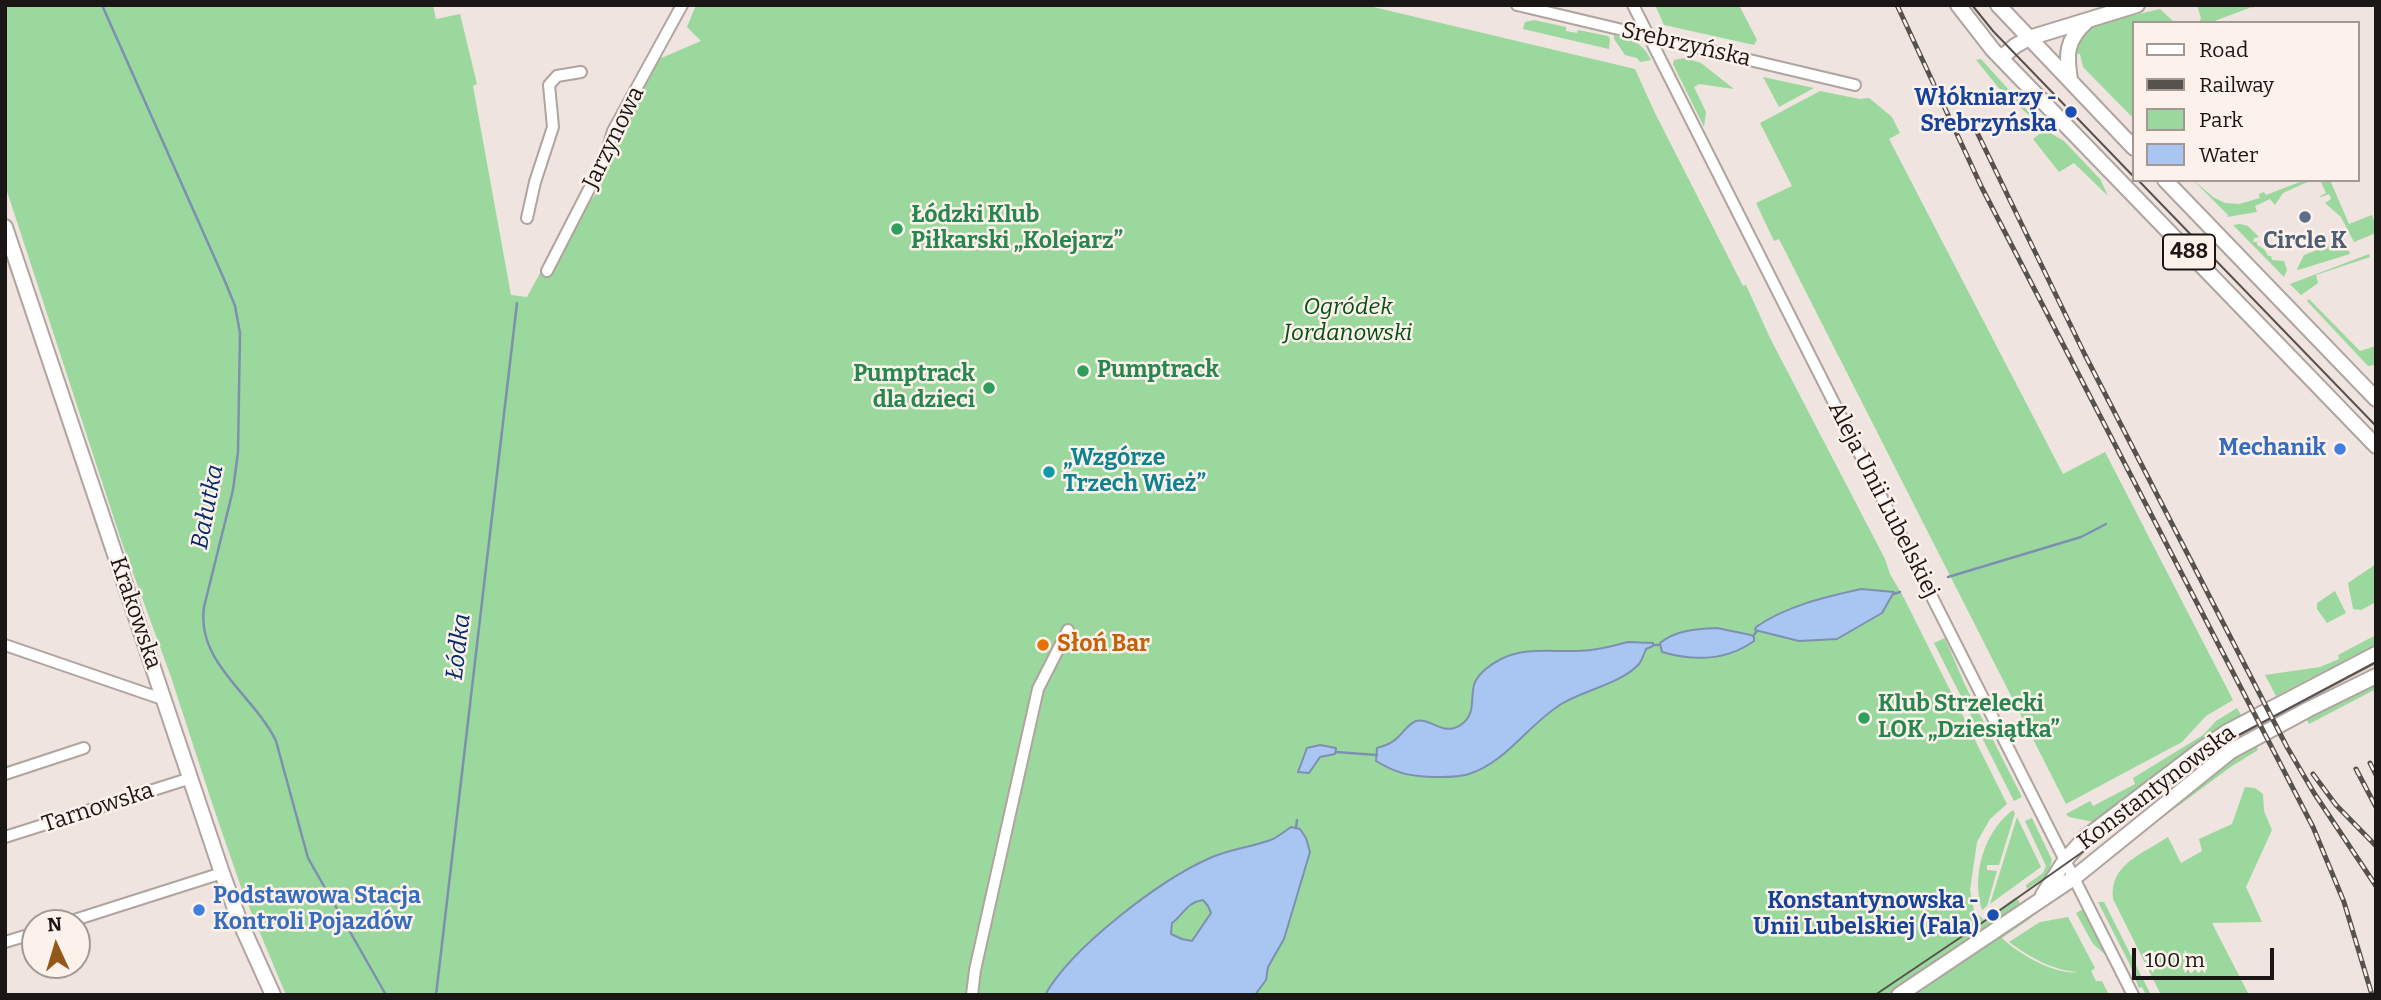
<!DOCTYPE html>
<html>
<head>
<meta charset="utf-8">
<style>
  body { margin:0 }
  #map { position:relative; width:2381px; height:1000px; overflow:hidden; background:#efe4df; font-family:Bitter,serif }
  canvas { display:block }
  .frame { position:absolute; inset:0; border:7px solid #1a1615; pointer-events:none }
  .legend { position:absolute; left:2132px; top:21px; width:228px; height:161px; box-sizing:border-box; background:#fdf1ec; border:2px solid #a29996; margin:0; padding:9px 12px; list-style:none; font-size:21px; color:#1a1615 }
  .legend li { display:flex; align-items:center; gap:14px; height:35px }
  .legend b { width:35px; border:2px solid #a29996 }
  .north { position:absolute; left:21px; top:909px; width:70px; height:70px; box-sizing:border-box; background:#fdf1ec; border:2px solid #a29996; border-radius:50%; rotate:356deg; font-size:19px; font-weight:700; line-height:28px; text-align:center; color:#1a1615 }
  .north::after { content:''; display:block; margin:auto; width:24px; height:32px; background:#95581b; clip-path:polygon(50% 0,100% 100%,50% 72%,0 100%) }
  .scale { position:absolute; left:2132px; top:948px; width:142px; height:32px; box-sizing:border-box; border:4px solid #1a1615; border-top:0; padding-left:9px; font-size:21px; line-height:24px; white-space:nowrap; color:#1a1615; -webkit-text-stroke:5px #fdf1ec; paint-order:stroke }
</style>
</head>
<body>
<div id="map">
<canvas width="2381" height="1000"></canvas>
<div class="frame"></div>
<ul class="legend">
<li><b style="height:9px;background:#fff"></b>Road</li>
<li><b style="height:9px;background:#58524f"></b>Railway</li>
<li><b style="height:19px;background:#9bd89d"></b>Park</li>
<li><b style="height:19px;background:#a9c5f2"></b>Water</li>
</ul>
<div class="north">N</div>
<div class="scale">100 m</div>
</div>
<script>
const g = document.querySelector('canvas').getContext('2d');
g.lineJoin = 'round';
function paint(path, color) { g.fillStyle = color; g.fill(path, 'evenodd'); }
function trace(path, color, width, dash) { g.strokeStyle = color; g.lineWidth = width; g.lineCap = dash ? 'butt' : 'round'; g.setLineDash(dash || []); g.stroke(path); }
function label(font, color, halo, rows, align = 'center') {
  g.font = font + ' Bitter,serif'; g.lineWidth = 5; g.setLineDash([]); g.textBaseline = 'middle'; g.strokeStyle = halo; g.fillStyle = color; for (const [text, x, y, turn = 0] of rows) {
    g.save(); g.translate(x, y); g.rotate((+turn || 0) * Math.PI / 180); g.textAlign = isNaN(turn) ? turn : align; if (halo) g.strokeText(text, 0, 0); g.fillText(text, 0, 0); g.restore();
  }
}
paint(new Path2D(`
  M5,5H433L436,19L460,14L477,84L473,86L511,295L527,297L541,271L548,273L556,265L574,224L600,188L619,136L659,59L701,41L687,27L696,5H1365L1635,69L1655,113L1743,286L1746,285L1770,338L1885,559L1890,574L1904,598L2007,804L1990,819L1977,842L1970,890L1974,911L1984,920L2016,897L2020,903L1989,926L1999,935L2029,915L2031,918L2002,938C2018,954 2057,976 2079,972C2053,971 2030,957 2009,942L2040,922L2068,917L2095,968L2091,971L2096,981H2102L2109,995H286L242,890L212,803L171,677L121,540L5,185Z
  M1655,5H1739L1757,40L1754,45L1664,25Z
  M2197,5H2254L2253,9L2252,7L2209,23H2199L2201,18Z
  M2160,9L2175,23H2134V119L2083,67L2080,54H2077L2073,43L2092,26L2121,16L2122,18Z
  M1534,20L1566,27V31L1577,33L1578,30L1608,36L1610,39L1609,49L1523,29L1525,22Z
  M1614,35C1632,39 1643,43 1651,60L1640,62L1637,58L1625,55L1614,39Z
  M1685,58L1701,63L1734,89L1699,84L1694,87L1706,112L1704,127L1673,64L1674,60Z
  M1981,59L2045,130L2064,141L2100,179L2108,196L2074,163L2059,172L2033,139L2045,130L1998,87L1976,60Z
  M1763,77L1814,88L1779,107Z
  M1820,91L1860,99L1869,98L1892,117L1900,133L1889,139L2063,474L2105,452L2233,700L2206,716L2182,742L2066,804L1779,239L1774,241L1756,203L1792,186L1760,123Z
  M2193,180L2213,197L2225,203L2239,204L2260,198L2259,194L2264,192L2266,195L2305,180H2312L2283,193L2275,205L2270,199L2255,206L2257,212L2227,217L2228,215Z
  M2320,180H2330L2349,224L2372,215L2376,225V233L2354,242L2341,217L2325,203L2331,199L2329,194L2321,197L2320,196L2326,193Z
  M2240,224L2248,226L2259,237L2254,238L2253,242H2257V245L2264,249L2268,256H2271L2272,260L2284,261L2287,270L2284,277L2233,225Z
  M2343,235L2350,254L2298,270L2297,269L2304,255L2330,245Z
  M2369,254L2370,257L2316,275L2318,283L2301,295L2290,284Z
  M2309,299L2360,351L2376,346V368L2373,365L2368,366L2307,301Z
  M2376,564V602L2361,610L2353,609L2348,583Z
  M2335,591L2346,613L2327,623L2317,609V603Z
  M2376,635V644L2276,696L2265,675L2320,667L2339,659L2338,655Z
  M1945,638L1965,685L2022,797L2014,801L1934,643Z
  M2376,684V689L2309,724L2306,718Z
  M2237,708L2241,715L2197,742L2094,822L2069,817L2066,814L2090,801L2093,806L2135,784L2133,778L2203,735L2216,721Z
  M2255,743L2258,750L2232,766L2151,826L2155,820L2230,759Z
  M2245,787L2255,788L2263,794L2264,811L2272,830L2246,887L2262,922L2212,923L2249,995H2161L2113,899C2109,864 2143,854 2168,837L2181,863L2202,851L2199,839L2232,824Z
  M2013,810L2015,813L1999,865H1987V870L1997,871L1987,906L1982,910C1971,876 1984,831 2013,810Z
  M2017,817L2041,867L1990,904Z
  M2032,818L2052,860L2048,875L2027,889L2026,885L2043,873L2046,866L2025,821Z
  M2098,902H2104L2151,995H2146L2142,987L2139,988L2129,963Z
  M2083,909L2108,957L2093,944L2076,913Z`), '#9bd89d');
const water = new Path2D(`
  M1861,589L1894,592L1882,613L1837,639L1799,641L1755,630L1756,627C1786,606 1825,597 1861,589Z
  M1717,628L1751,635L1754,637V641C1726,661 1693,661 1662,652L1660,643C1676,630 1696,629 1717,628Z
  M1628,642L1653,643V646L1646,649C1644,654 1642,660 1639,664C1622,683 1585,690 1563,703C1529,723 1507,762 1469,774C1457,778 1444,777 1432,777C1408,776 1396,773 1376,761L1377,748C1384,746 1391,744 1396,739C1403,733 1408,724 1416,721C1431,717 1444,738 1462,724C1476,713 1470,700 1474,685C1477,674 1491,664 1501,659C1527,645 1562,654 1591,650C1603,649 1616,645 1628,642Z
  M1320,745L1336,748L1335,754L1320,757L1309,773L1298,772L1307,748Z
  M1291,827L1300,829L1306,838L1310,852L1284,939L1268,967L1266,980L1255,995H1045C1072,947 1160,880 1210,858C1230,849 1253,847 1273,839C1279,836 1285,831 1291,827ZM1203,900L1208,906L1211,913L1192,941L1182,939L1171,934L1172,923C1184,914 1187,902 1203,900Z`);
paint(water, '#a9c5f2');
trace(water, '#7e90b0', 2);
trace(new Path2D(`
  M102,5L224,279L235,306L240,333L238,452L233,490L204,607C196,663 254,695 276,741L308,858L386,995
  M1948,577L2081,537L2106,524
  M1894,594L1900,592
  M1753,636L1757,631
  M1653,645H1659
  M1336,752L1377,755
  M1296,828L1297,820
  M436,995L517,303`), '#7e90b0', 2.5);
const minor = new Path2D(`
  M1517,5L1855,85
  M1633,5L2133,995
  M527,218L535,182L553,127L549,85L557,76L581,72
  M547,271L605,158L613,131L682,5
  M5,645L165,700
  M5,774L84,748
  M5,837L191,778
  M65,923L222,873
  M5,942L35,933
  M972,995L975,970L1038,689L1068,630`);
const major = new Path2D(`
  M1958,5L1993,50L2376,446
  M1998,5L2134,148
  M2001,58L2015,46L2029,38L2137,5
  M2070,79C2066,55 2066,40 2086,22
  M2165,180L2376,399
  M5,227L222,873L240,922L273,995
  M2043,895L2066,859L2085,838L2202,749L2227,732L2376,654
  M1899,995L2075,877L2231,751L2309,709L2376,676`);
trace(minor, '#afa49f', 14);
trace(major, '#afa49f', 18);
trace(minor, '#fff', 10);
trace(major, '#fff', 14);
trace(new Path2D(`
  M1972,5L1993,31L2134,177
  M2138,180L2376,426
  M1875,995L1976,927L2084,851L2222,744L2376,662`), '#58524f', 2);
const rail = new Path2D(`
  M1897,5L1982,188L2313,827L2344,902L2372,995
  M1974,126L2085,355L2287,747L2314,793L2376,886
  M2370,763L2376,775
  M2356,769L2376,807
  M2313,774L2336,805L2376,846`);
trace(rail, '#58524f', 5);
trace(rail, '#fdf1ec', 2.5, [8]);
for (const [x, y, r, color] of [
  [2071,112,7,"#1a4fb4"],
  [2305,217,7,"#5c6f8a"],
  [897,229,7,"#2e9e5b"],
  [1083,371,7,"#2e9e5b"],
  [989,388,7,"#2e9e5b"],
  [2340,449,7,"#3f7fe0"],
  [1049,472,7,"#0f9aa8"],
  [1043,645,7,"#e8710a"],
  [1864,718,7,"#2e9e5b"],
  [199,910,7,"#3f7fe0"],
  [1993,915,7,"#1a4fb4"]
]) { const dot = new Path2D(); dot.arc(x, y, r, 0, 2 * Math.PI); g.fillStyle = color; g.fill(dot); trace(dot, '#fdf1ec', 2.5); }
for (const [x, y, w] of [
  [2189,252,52]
]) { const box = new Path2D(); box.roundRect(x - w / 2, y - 17.5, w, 35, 5); g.fillStyle = '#fdf1ec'; g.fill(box); trace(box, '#1a1615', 2); }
label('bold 21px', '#1a1615', null, [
  ["488",2189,252]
]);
label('23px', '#1a1615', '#fdf1ec', [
  ["Srebrzyńska",1686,45,13],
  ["Jarzynowa",614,138,-64],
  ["Aleja Unii Lubelskiej",1883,500,63],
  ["Krakowska",135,613,71],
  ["Konstantynowska",2157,788,-37],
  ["Tarnowska",98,808,-18]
]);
label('bold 23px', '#164399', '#fdf1ec', [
  ["Włókniarzy -",2057,99],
  ["Srebrzyńska",2057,125],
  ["Konstantynowska -",1979,902],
  ["Unii Lubelskiej (Fala)",1979,928]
], 'right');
label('bold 23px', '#27864d', '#fdf1ec', [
  ["Łódzki Klub",911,216],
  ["Piłkarski „Kolejarz”",911,242],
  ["Pumptrack",1097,371],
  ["Pumptrack",975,375,"right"],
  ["dla dzieci",975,401,"right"],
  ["Klub Strzelecki",1878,705],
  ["LOK „Dziesiątka”",1878,731]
], 'left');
label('bold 23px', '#4e5e75', '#fdf1ec', [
  ["Circle K",2305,242]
]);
label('italic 23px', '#005010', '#fdf1ec', [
  ["Ogródek",1348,308],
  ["Jordanowski",1348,334]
]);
label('bold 23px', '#366cbe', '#fdf1ec', [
  ["Mechanik",2326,449],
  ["Podstawowa Stacja",213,897,"left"],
  ["Kontroli Pojazdów",213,923,"left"]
], 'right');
label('bold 23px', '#0d838f', '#fdf1ec', [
  ["„Wzgórze",1063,459],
  ["Trzech Wież”",1063,485]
], 'left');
label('bold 23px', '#c56008', '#fdf1ec', [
  ["Słoń Bar",1057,645]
], 'left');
label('italic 24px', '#032a69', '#fdf1ec', [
  ["Bałutka",208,507,-79],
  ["Łódka",459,647,-83]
]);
</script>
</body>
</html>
